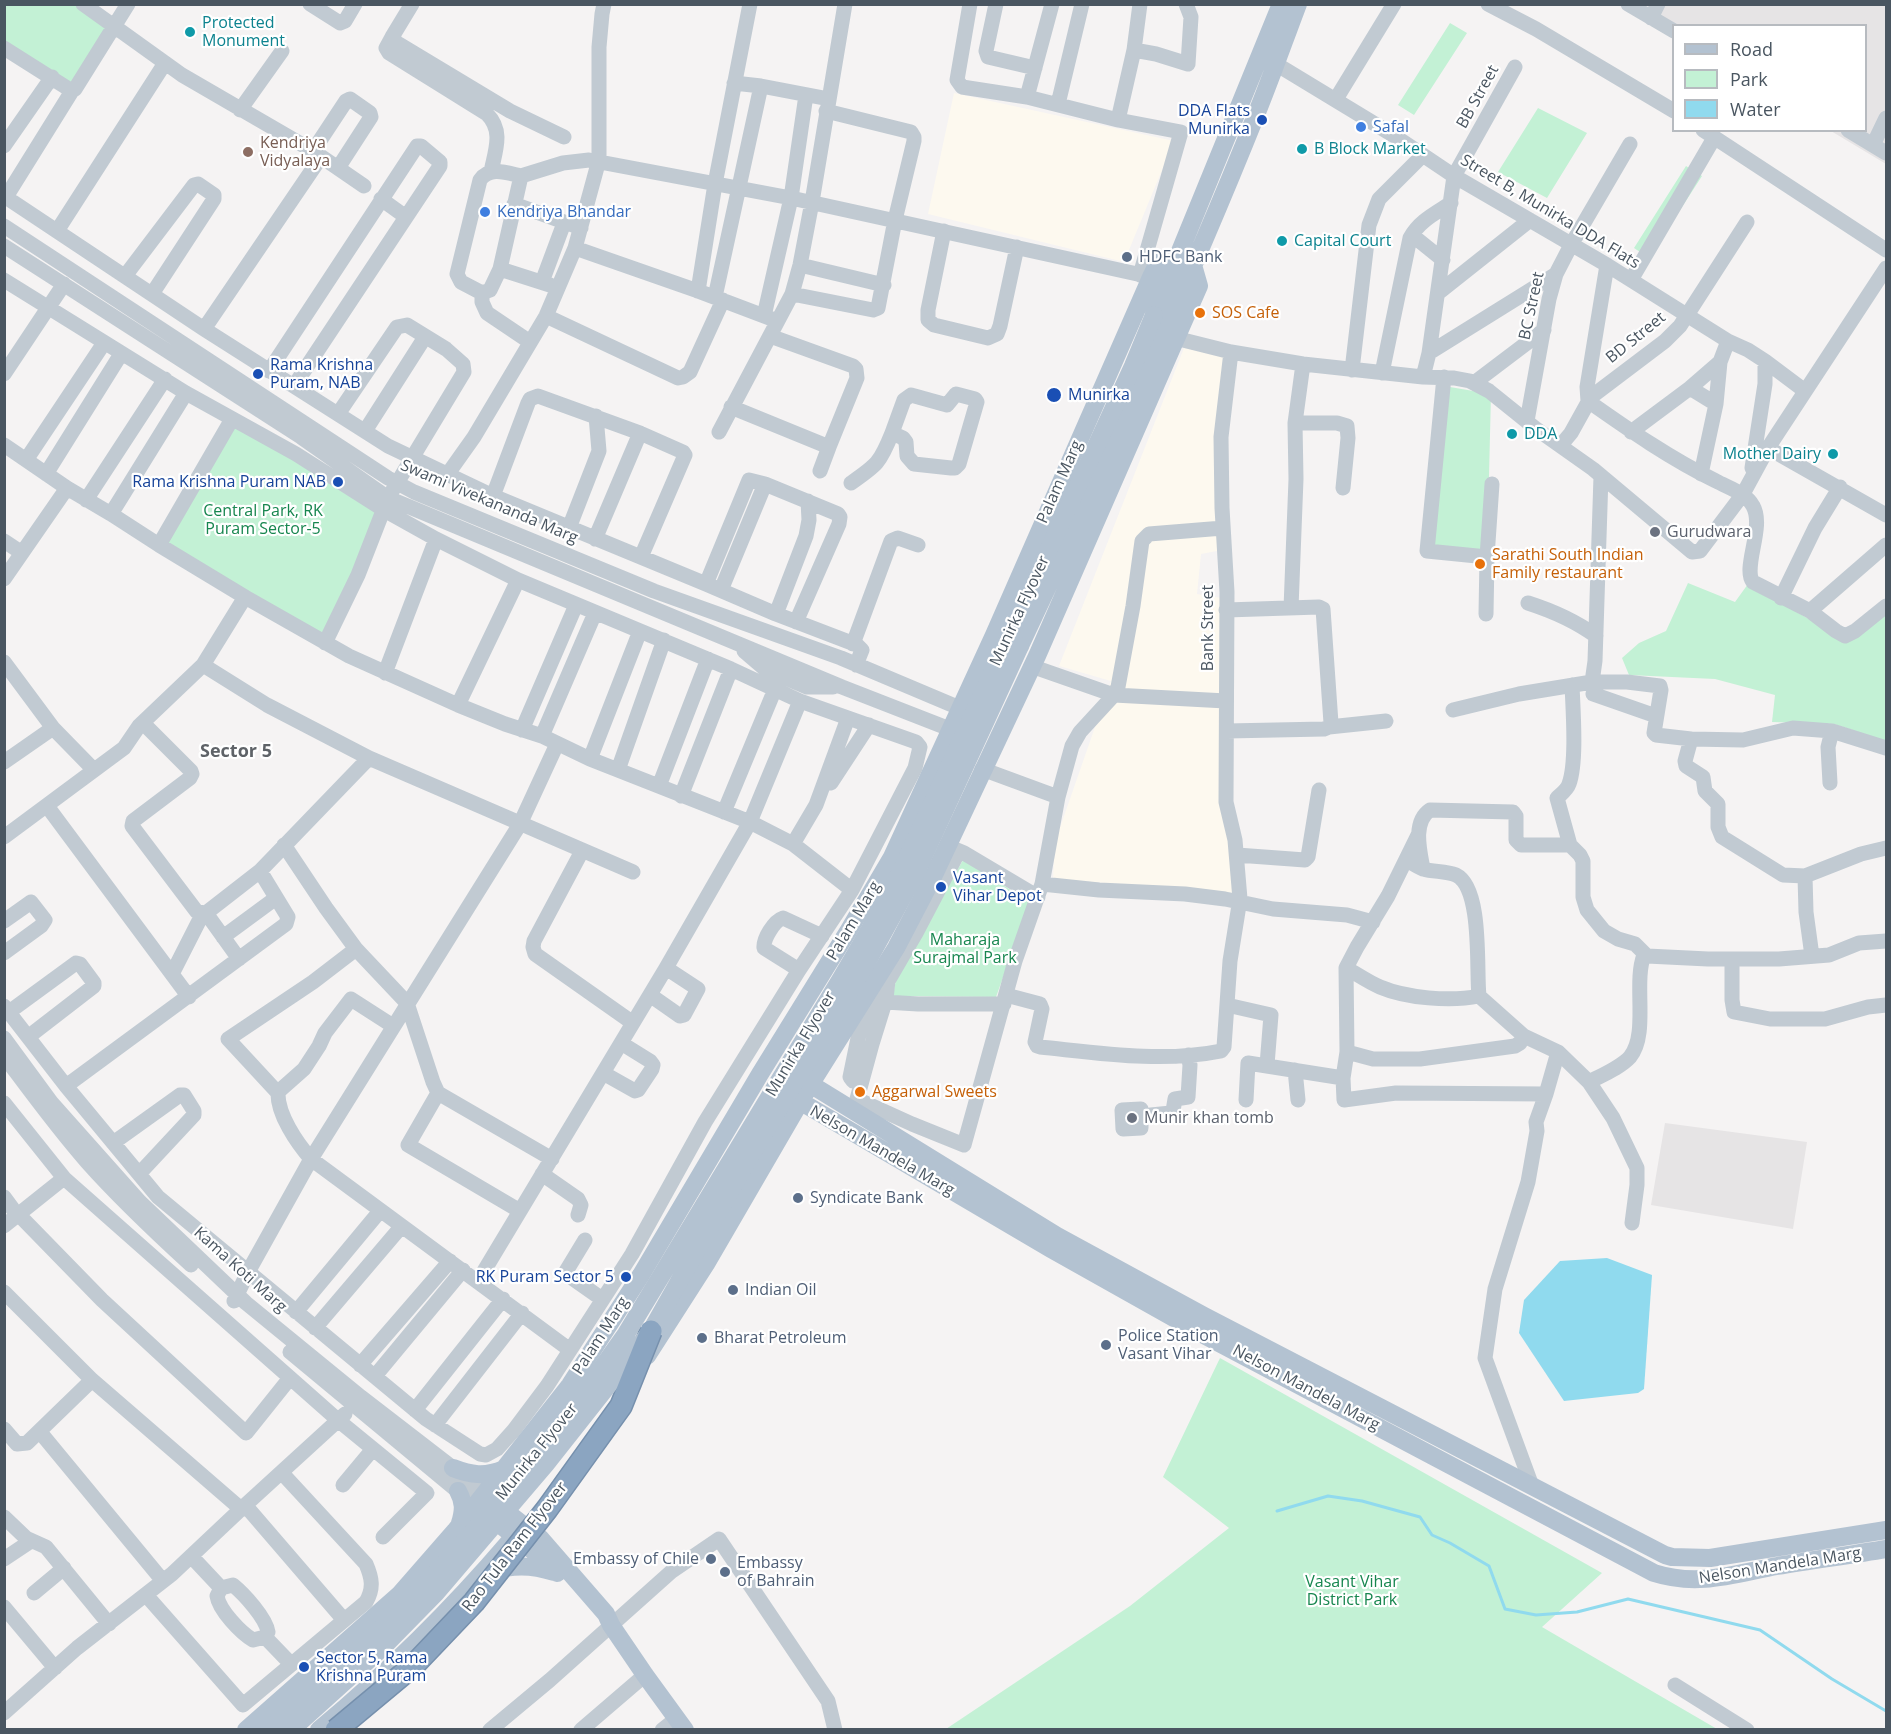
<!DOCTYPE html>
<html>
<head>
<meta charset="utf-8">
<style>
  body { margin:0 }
  #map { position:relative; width:1891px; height:1734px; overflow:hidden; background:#f5f3f3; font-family:"Open Sans",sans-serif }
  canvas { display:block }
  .frame { position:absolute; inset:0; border:6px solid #4a5661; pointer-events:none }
  .legend { position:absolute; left:1672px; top:24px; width:195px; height:108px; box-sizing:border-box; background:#fff; border:2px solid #b7bbc0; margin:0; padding:8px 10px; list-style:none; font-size:18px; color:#4a5661 }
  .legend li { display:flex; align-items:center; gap:12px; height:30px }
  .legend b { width:30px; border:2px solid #b7bbc0 }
</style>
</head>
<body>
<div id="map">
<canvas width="1891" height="1734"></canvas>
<div class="frame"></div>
<ul class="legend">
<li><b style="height:8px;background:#b3c2d1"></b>Road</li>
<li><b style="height:16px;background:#c3f1d5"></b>Park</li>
<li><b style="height:16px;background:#90daee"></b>Water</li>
</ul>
</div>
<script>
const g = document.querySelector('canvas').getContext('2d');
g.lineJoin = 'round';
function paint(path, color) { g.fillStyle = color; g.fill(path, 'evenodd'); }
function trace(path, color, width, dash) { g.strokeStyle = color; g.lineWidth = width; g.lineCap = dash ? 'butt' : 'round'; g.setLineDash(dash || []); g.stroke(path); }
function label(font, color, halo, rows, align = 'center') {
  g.font = font + ' "Open Sans",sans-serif'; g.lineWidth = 4.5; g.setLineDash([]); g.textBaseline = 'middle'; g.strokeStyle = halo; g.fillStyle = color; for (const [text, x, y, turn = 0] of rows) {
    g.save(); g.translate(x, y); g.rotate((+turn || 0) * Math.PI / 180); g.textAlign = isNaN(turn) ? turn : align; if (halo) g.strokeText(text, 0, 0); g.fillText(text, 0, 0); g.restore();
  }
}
paint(new Path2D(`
  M954,93L1174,141L1124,262L928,214Z
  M1184,348L1233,358L1223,417L1227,549L1201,554L1197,594L1228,599V786L1238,893L1053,879L1055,842L1111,681L1059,666Z`), '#fdf9ef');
paint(new Path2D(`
  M1644,4L1886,5V164L1831,131L1866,130V26H1674Z
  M1665,1123L1807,1142L1793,1229L1651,1205Z`), '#e6e4e5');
paint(new Path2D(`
  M4,5H79L111,29L72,91L5,49Z
  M1450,23L1467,33L1414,115L1398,105Z
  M1538,108L1587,133L1547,198L1498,172Z
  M1686,166L1702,176L1649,258L1634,248Z
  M1444,386L1491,394L1487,557L1427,551Z
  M235,422L382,513L325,637L168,543Z
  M1688,583L1735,602L1748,584L1847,641L1886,611V741L1834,724L1772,722L1775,695L1715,679L1629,675L1622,658L1639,643L1666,631Z
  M963,860L1030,902L996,997L893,996L896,979Z
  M1220,1358L1602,1573L1542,1627L1717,1729H946L1130,1606L1229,1528L1163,1477Z`), '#c3f1d5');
paint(new Path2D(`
  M1607,1258L1652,1275L1644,1389L1638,1393L1564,1401L1519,1333L1524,1300L1560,1261Z`), '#90daee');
trace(new Path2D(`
  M1277,1511L1328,1496L1362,1501L1420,1517L1432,1535L1450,1543L1489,1566L1505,1609L1536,1615L1577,1612L1628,1599L1760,1630L1832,1679L1886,1711`), '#90daee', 3);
trace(new Path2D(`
  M83,4L182,75L313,151L364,186
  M310,4L340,23L345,21L355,4
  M412,4L392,37L397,43L510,111L564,137
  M970,4L957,80L962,87L1027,97L1118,120L1181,132L1140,275
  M996,4L986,51L988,57L1035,68
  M1488,4L1536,29L1674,111
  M1628,4L1674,31
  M1651,18L1658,4
  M392,37L386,48L389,53L487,114C504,131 495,151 491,172
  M4,48L72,91L75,89L128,4
  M1134,50L1156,54L1188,64L1191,17L1186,4
  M1276,64L1393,135L1454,176L1607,265L1728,341L1748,350L1765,361L1805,391
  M734,83L761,86L829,99
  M1027,97L1052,4
  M1336,99L1394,4
  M1058,104L1082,4
  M240,110L282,51
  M1118,120L1134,50L1140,4
  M1703,130L1886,250
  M1848,130L1886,153
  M1873,145L1886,118
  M4,146L52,77
  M313,151L346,101L350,99L370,113L371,117L338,168
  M521,176C507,173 490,166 480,180L457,274L461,282L482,293L490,290L500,269L521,176L563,163L589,160L791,198L1151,277
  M4,196L204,329L388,446L493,496L706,584L776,614L857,645L862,650L856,665
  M6,197L72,91
  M381,199L406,217
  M514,204L581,228
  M4,226L388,478L414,492L654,591L841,658L969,712
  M57,231L165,63
  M944,231L928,310V320L934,325L988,338L997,334L1000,326L1017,247
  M1412,235L1443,260
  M4,246L301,437L388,498L842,687L960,733
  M575,248L698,291L772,319
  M800,265L884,285
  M1607,265L1587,387L1588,401C1629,430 1671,459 1716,481C1729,488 1746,493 1753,506C1765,527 1742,568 1753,582L1810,611L1886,545
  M500,269L550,285
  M125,276L194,185L198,184L214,195V199L152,294
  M4,280L186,393L296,454L384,510L436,539L518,580L731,669L800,701L916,742L920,747L915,768L852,890L799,970L705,1122L632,1254L547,1386L514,1430L497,1449L486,1455L480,1454L426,1419L158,1197L66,1086L4,1006
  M1631,280L1714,138
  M542,282L564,223
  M698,291L715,184L750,4
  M482,293V302L487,313L530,342
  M1438,293L1530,220
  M792,294L873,310L878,308L895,220L914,141V137L911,132L826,111
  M715,297L761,86
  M546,316L678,378L683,377L690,372L723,300
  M764,316L791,198L806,95
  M204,329L321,157
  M1175,338L1231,352L1303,364L1423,377L1454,378L1470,381L1489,391L1535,428L1593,469L1692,552L1700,551L1743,494L1768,448L1886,268
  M1429,353L1556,274
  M1352,370L1369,225L1379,199L1422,156
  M269,371L417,146H421L440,162V166L294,386
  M1382,373L1410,238C1419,221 1436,213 1451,203
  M4,374L64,284
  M1423,377L1429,353L1454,176L1515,67
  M1444,377L1427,551L1487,557
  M1474,383L1544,330
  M1690,388L1716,404
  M956,394L975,399L977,402L959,464L955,468H951L914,464L907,456L906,442L903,438L892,433L904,400L911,395L947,405Z
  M731,407L829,447L857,378L856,369L853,366L770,336
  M1527,421L1549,299L1556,274L1571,245L1630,144
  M1295,423H1337L1347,426L1348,438L1343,488
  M365,431L425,337
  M719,432L792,294L800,265L812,202L845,4
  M1631,432L1690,388L1720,362L1728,341
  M4,445L67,488L111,514L159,545L245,597L349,656L458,705L505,724L542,736L590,759L750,822L793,844L852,890
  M1561,445L1571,433L1591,397L1665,341L1680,326L1747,222
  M1768,448L1886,515
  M26,460L104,343
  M1752,468L1765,384V361
  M820,471L829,447
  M46,474L121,354
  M1701,474L1716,404L1720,362
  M447,475L474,437L546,316L575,248L599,160V47L602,14L604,4
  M851,483C877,465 880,463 892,433
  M493,496L528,403L530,399L538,396L640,433L683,452L685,455L641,557
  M86,500L165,379
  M111,514L186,393
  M569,528L599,451L596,416
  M595,539L640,433
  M4,541L22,553
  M159,545L232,419
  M4,579L67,488
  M706,584L749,480L765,484L838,514L840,517L839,524L796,622
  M721,590L765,484
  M1781,598L1815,528L1840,487
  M1528,603C1553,611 1574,620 1596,636
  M1291,608L1296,479L1295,423L1303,364
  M1226,610L1319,607L1323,609L1331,723L1329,727
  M1810,611L1836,631L1845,636L1855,631L1886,606
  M776,614L806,536L809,520L808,501
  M1486,614L1487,557L1492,484
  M325,643L358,575L388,498L461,377L464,372L463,364L446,349L407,325L397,327L338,414
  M853,644L891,541L898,538L918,545
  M744,651L765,669L807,687H833
  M4,662L53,728L94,770
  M203,665L267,705L369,758L633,872
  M1031,666L1114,695L1226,701
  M385,673L436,539
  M1592,682L1595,661L1601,476
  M1572,685C1573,711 1577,762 1569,784C1567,790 1561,794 1557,798L1570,845L1580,855L1583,861V897L1587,910L1604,931L1618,939L1635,944L1647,956L1708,959H1779L1829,955L1859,943L1886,941
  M1593,694L1656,716
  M458,705L518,580
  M1453,710L1519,694L1592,682H1627L1660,686L1661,690L1654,733L1656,735L1691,739L1685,761L1686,766L1703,777L1705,791L1718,804V827L1722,837L1783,875L1805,876
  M143,723L191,771L192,774L190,778L133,821L132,826L197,912L206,913L260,871L369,758
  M522,730L576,605
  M1227,731L1324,729L1329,727L1386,721
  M542,736L595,613
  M1691,739L1743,740L1793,728L1832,731L1886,748
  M590,759L640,631
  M4,762L53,728
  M982,769L1058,797
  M618,770L664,640
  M831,783L869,725
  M1830,783L1828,747L1832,731
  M659,786L708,659
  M681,796L731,669
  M47,806L189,997
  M724,812L775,689
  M4,837L124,748L139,726L203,665L245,597
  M793,844L816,805L848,718
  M284,845L326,908L356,949
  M952,848L964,853L1038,897
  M582,851L534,941L533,947L535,954L633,1023
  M1237,855L1305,860L1308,857L1319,790
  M1407,860C1412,863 1418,867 1423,869C1434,872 1446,871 1456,875C1483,888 1476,971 1479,996L1524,1036L1558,1052L1589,1082L1613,1118L1637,1168V1185L1632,1223
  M1423,869C1420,852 1412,822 1430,810L1513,812L1516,816V840L1521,845H1570
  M1042,884L1099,890L1185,894L1225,899L1273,909L1347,915L1373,922
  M206,913L239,959
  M4,921L31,902L45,920L41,926L4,953
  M223,937L276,898
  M1812,956L1806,912L1805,876L1861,854L1886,848
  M1732,959V1000L1734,1012L1770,1019H1825L1868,1007L1886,1005
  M1346,968C1357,974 1368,982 1380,987C1406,998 1450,1002 1479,996
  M799,970L764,948C763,939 774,921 783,918L822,936
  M172,974L203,913
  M888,981L886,999L872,1044L857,1099L912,1124L964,1145L1015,961L1042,884L1058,797L1072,746L1080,732L1114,695L1118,687L1133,606L1142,541L1149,534L1223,528
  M650,995L680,1016L684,1015L698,989L666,968
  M1006,995L1040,1004L1042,1009L1035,1042L1037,1046L1040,1047C1099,1053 1162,1063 1221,1051L1224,1047L1230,961L1240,899L1235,840L1226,802L1227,592L1222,508L1221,437L1231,352
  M885,1002L918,1004H1004
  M1227,1005L1271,1015L1267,1065
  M9,1012L76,963L80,964L94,983V986L28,1037
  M393,1026L351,999L325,1033L319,1046L304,1069L278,1092C277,1114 297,1143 311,1159L570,1350
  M4,1038L51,1102L140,1202L246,1303L361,1397L453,1468L484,1495
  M1347,1052L1373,1059H1420L1515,1046L1520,1043L1524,1036
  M4,1056C31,1092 57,1128 87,1162C119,1198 155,1232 191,1265
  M1295,1070L1298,1100
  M603,1073L635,1091L638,1090L652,1069L653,1065L650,1061L621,1043
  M1343,1078L1347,1052L1346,968L1357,947L1388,896L1418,835
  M862,1080L853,1081L850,1077L858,1038L863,1024L916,933L959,851
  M1589,1082C1602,1075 1620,1068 1630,1057C1649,1034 1633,983 1644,955
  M66,1086L286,924L288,917L260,871
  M278,1093L228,1039L313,982L356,949L407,1003L433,1082L438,1093L552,1159
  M438,1093L408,1145L520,1211
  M1546,1094L1558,1052
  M1246,1100L1248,1063L1343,1078L1344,1100L1396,1093L1546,1094L1536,1122L1537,1131L1528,1182L1495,1289L1485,1358L1532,1486
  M4,1103L64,1178L339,1421L427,1493L383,1537
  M1141,1109V1128L1123,1129L1122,1110Z
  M1141,1116L1171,1113L1173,1111L1175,1099L1188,1097L1190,1065L1188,1055
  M113,1143L180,1095H184L194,1111V1115L139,1174
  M542,1174L578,1199L581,1205L578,1215
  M4,1197L18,1216L22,1218L102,1300L246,1433L290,1378
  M4,1226L64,1178
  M585,1240L565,1273L602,1299
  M478,1281L666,968L750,822L800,701
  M4,1292L92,1380L241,1509L345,1414
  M234,1301L248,1272L311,1159L520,824L557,744
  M296,1312L380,1211
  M315,1328L401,1227
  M290,1352L466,1498
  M360,1365L450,1261
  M375,1376L463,1270
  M415,1410L503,1299
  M435,1425L522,1313
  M4,1429L17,1444L27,1443L92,1380
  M40,1432L163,1581
  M343,1485L373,1449
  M245,1505L344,1620
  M4,1517L26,1538L46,1547L109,1624
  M191,1556L221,1588L233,1585C244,1594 266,1618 268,1632L265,1637L253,1640C241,1633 219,1610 217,1596L221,1588
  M4,1559L31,1541
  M34,1593L64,1568
  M146,1595L243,1705L366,1602C374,1588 372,1578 366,1564L282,1473
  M4,1607L55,1668
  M265,1637L291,1664
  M1675,1685L1747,1730
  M4,1713L77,1648L172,1574L241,1509
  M490,1730L550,1680L672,1571L719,1539L828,1701L835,1730
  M581,1730L645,1675
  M662,1730L677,1718`), '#c1cad2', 15);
trace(new Path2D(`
  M1154,315L1281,4
  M1020,646C1102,471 1184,295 1256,115C1271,78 1284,41 1298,4
  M802,1079L1057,1236L1204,1316L1665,1555L1672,1557L1710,1558L1886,1530
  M791,1096L1051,1249L1204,1335L1654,1573C1698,1587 1734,1574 1777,1566C1813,1560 1850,1555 1886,1549
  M647,1356L706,1264L810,1085L896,948L933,877L1037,656L1199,286L1193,265
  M453,1468C471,1475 485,1477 504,1469
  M458,1491C464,1502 464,1510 460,1523
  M495,1503L540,1538L606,1614L611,1625L645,1675L685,1730
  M484,1512L546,1561L557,1573
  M493,1571C514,1564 533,1565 554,1572
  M246,1730L400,1594L455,1531L570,1385L641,1275L760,1074L849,930L892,857L994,635L1151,277L1158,263L1176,257
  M319,1730C388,1672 451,1610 509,1542`), '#b3c2d1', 18);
const highwayBridge = new Path2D(`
  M336,1730L414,1665L474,1602L547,1509L621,1406L651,1331`);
trace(highwayBridge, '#7690ad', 24, []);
trace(new Path2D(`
  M269,1730L382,1628L425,1585L478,1526L581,1397L626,1334L842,977L870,929L903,867L1133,366L1154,315
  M291,1730L384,1646L436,1593L546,1464L651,1331L749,1158L866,964L915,875L1020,646`), '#b3c2d1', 18);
trace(highwayBridge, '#8ba5c1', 21);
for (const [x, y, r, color] of [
  [190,32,6,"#0f9aa8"],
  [1262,120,6,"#1a4fb4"],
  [1361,127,6,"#3f7fe0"],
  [1302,149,6,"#0f9aa8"],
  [248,152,6,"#8d6e63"],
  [485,212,6,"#3f7fe0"],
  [1282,241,6,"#0f9aa8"],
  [1127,257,6,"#5c6f8a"],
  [1200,313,6,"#e8710a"],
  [258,374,6,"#1a4fb4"],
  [1054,395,8,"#1a4fb4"],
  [1512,434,6,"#0f9aa8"],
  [1833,454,6,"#0f9aa8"],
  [338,482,6,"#1a4fb4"],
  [1655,532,6,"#6b7280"],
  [1480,564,6,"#e8710a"],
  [941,887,6,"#1a4fb4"],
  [860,1092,6,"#e8710a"],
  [1132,1118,6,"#6b7280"],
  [798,1198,6,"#5c6f8a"],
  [626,1277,6,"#1a4fb4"],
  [733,1290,6,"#5c6f8a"],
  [702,1338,6,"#5c6f8a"],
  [1106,1345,6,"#5c6f8a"],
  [711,1559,6,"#5c6f8a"],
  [725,1572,6,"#5c6f8a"],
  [304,1667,6,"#1a4fb4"]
]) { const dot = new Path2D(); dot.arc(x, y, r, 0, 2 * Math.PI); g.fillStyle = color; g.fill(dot); trace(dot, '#fff', 2); }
label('16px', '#0d838f', '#fff', [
  ["Protected",202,23],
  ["Monument",202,41],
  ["B Block Market",1314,149],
  ["Capital Court",1294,241],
  ["DDA",1524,434],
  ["Mother Dairy",1821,454,"right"]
], 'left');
label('16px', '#4a5661', '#fff', [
  ["BB Street",1478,97,-61],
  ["Street B, Munirka DDA Flats",1550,212,31],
  ["BC Street",1532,306,-78],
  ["BD Street",1636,338,-39],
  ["Palam Marg",1060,482,-66],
  ["Swami Vivekananda Marg",489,502,23],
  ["Munirka Flyover",1020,611,-65],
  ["Bank Street",1208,628,-90],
  ["Palam Marg",854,921,-59],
  ["Munirka Flyover",801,1044,-59],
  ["Nelson Mandela Marg",882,1151,30],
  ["Kama Koti Marg",240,1270,42],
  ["Palam Marg",601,1336,-57],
  ["Nelson Mandela Marg",1306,1388,28],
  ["Munirka Flyover",537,1452,-51],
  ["Rao Tula Ram Flyover",515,1547,-52],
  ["Nelson Mandela Marg",1780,1566,-9]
]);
label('16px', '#164399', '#fff', [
  ["DDA Flats",1250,111,"right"],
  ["Munirka",1250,129,"right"],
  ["Rama Krishna",270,365],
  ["Puram, NAB",270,383],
  ["Munirka",1068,395],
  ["Rama Krishna Puram NAB",326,482,"right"],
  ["Vasant",953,878],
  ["Vihar Depot",953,896],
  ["RK Puram Sector 5",614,1277,"right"],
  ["Sector 5, Rama",316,1658],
  ["Krishna Puram",316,1676]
], 'left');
label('16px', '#366cbe', '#fff', [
  ["Safal",1373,127],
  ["Kendriya Bhandar",497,212]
], 'left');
label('16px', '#785e54', '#fff', [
  ["Kendriya",260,143],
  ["Vidyalaya",260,161]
], 'left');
label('16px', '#4e5e75', '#fff', [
  ["HDFC Bank",1139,257],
  ["Syndicate Bank",810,1198],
  ["Indian Oil",745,1290],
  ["Police Station",1118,1336],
  ["Vasant Vihar",1118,1354],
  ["Bharat Petroleum",714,1338],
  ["Embassy of Chile",699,1559,"right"],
  ["Embassy",737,1563],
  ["of Bahrain",737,1581]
], 'left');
label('16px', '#c56008', '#fff', [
  ["SOS Cafe",1212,313],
  ["Sarathi South Indian",1492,555],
  ["Family restaurant",1492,573],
  ["Aggarwal Sweets",872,1092]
], 'left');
label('16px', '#17864f', '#fff', [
  ["Central Park, RK",263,511],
  ["Puram Sector-5",263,529],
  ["Maharaja",965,940],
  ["Surajmal Park",965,958],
  ["Vasant Vihar",1352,1582],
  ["District Park",1352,1600]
]);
label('16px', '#5b616d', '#fff', [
  ["Gurudwara",1667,532],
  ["Munir khan tomb",1144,1118]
], 'left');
label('bold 18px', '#5f6368', '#fff', [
  ["Sector 5",236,752]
]);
</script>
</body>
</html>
